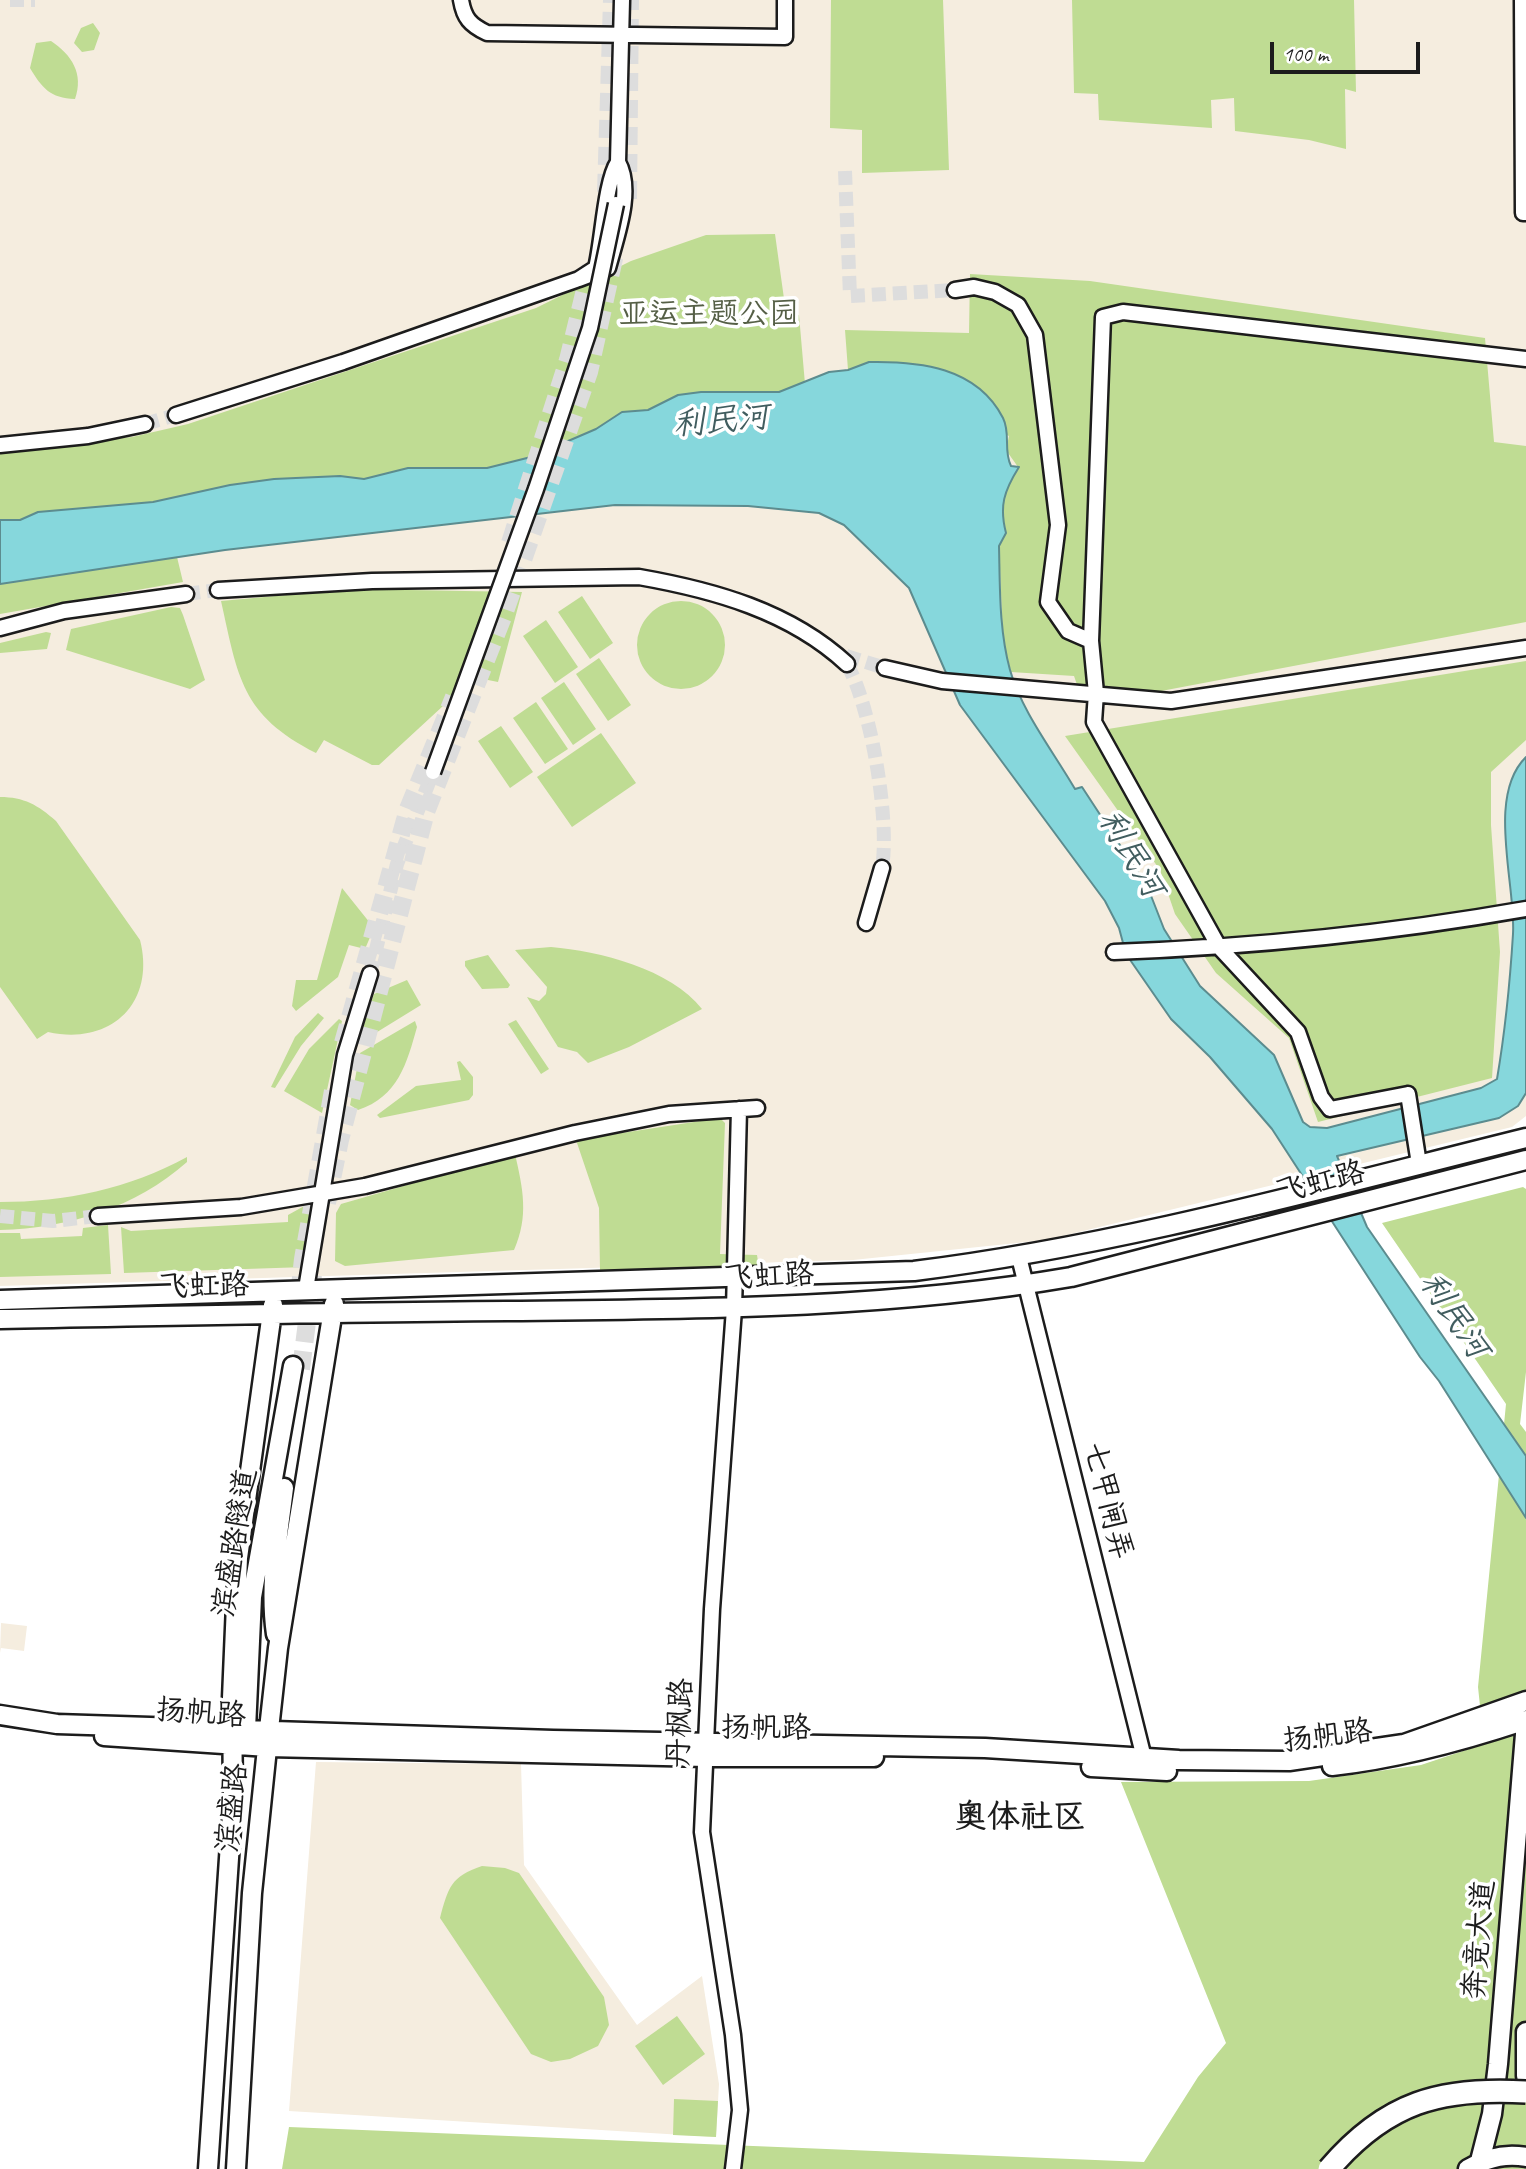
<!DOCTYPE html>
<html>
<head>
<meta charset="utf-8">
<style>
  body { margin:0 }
  #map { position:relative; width:1526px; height:2169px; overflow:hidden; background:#fff; font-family:Caveat,sans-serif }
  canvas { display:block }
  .scale { position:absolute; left:1270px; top:42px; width:150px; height:32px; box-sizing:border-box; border:4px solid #1c1c1c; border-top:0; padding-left:9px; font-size:21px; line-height:24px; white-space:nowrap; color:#1c1c1c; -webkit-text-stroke:5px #fff; paint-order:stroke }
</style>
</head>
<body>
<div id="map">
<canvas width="1526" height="2169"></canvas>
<div class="scale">100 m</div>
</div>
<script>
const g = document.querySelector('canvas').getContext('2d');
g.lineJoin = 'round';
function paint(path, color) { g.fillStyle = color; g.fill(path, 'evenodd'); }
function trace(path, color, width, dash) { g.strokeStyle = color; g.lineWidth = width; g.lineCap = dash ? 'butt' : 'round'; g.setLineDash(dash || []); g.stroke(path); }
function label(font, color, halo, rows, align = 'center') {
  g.font = font + ' Caveat,"LXGW WenKai TC",sans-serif'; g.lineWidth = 7; g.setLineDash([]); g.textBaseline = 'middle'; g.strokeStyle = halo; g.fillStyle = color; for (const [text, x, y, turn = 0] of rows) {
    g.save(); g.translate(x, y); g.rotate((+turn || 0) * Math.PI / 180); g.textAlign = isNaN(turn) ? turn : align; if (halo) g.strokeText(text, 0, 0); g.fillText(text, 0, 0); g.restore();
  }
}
paint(new Path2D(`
  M0,0H1526V1116L1512,1127L1046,1240L853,1260L0,1286Z
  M1,1623L27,1626L24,1651L1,1648L0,1653Z
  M316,1762L521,1764L524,1865L637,2025L702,1976L719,2084L716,2137L289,2111Z`), '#f5eddf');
paint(new Path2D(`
  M831,0H943L949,170L862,173V130L830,128Z
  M1072,0H1354L1356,92L1345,89L1346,149L1309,140L1235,131L1234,98L1211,100L1212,128L1099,120L1098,94L1074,93Z
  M93,23L100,33L94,50L82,52L74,43L81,28Z
  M51,41C72,55 84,74 75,99C50,98 42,88 30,68L36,43Z
  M775,234L786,313L799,315L805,384L779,392H701L678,395L648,410L622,412L596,429L532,457L487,468H408L364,479L340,476L274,479L230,485L153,502L38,512L20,520H0V451L132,437L188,424L536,308L631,261L706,235Z
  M970,274L1090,281L1485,338L1494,442L1526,446V622L1103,702L1082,699L1074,676L1011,672L1003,639L999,546L1006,533C998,502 1004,494 1018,467L1006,450L1009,436L869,362L848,370L845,330L969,333Z
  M177,557L183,582L0,614V584Z
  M352,589L522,592L498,682L478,678L469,682L379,765H372L324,740L316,753C241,715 238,677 221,601Z
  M582,596L613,643L590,659L558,612Z
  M637 645a44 44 0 1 1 88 0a44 44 0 1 1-88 0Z
  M171,607L180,608L183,615L205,680L190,689L66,650L71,629Z
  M546,620L578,667L555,683L523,636Z
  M46,632L51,633L47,649L0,653V643Z
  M599,658L631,705L608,721L576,674Z
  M1526,661V740L1491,772V825L1500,952L1492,1078L1318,1122L1289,1038L1216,973L1175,914L1160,870L1065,736Z
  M564,682L596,729L573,745L541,698Z
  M536,702L568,749L545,764L513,718Z
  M501,726L533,772L510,788L478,741Z
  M601,733L636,783L572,827L537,777Z
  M0,797C24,797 38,805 56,821L140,940C156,1003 111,1046 48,1032L37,1039L0,987Z
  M342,888L374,928L365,949L349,945L338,977L296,1011L292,1006L296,980H317Z
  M551,947C599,951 671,969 702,1009L629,1047L588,1063L577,1052L558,1047L527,997L539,1001L546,994L547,987L515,950Z
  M488,955L510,985L508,988L482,989L465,966V961Z
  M407,980L421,1005L369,1037L361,1033L374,994Z
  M318,1013L324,1018L301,1046L275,1088L271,1087L295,1037Z
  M339,1019L342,1021L322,1113L284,1091L309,1049Z
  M516,1020L549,1069L541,1074L508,1024Z
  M415,1021L417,1027C407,1063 398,1097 358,1110L350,1105L360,1053Z
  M460,1061L473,1077V1095L469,1100L380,1118L377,1115L416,1086L461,1080L457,1062Z
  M720,1118L725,1123L720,1254L757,1255L759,1268L600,1271L599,1208L576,1140Z
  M515,1154C523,1189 529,1216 514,1250L345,1266L335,1261L336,1213L341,1204Z
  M187,1157V1162C135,1208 69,1228 0,1230V1202C65,1202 129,1189 187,1157Z
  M1523,1187L1526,1189V1372L1520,1424L1526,1432V2169H282L289,2127L1144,2162L1198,2077L1226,2043L1121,1782L1309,1781L1421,1765L1484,1744L1478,1687L1506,1404L1382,1223Z
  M306,1205L315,1212L306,1267L124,1273L121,1227L131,1231L288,1222V1215Z
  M108,1225L111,1274L0,1277V1233H20L21,1239L82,1236L83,1228Z
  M482,1866L505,1868L519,1873L604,1997L609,2025L598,2046L570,2059L551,2062L531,2054L440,1918C448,1888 451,1876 482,1866Z
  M677,2016L705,2054L663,2085L635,2046Z
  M674,2099L718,2101L716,2137L673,2135Z`), '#bfdc93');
const water = new Path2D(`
  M869,362C919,361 977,367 1003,418C1011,434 1003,450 1011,466L1019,467C1004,491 999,506 1006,533L999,546C1000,587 999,630 1010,670C1022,712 1053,751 1075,789L1082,787L1148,888L1164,929L1200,986L1274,1055L1303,1122L1310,1127L1327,1128L1481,1088L1497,1079C1505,1032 1510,982 1513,934C1516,884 1486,796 1526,757V1093L1518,1106L1499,1118L1337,1156L1367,1227L1526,1456V1518L1439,1381L1420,1357L1272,1129L1210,1057L1171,1019L1126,954L1119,928L1105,901L960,705L909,588L844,525L819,513L748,506L615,505L225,550L0,584V520H20L38,512L153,502L230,485L274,479L340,476L364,479L408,468H487L531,457L596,429L622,412L648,410L678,395L701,392H779L829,372L848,370Z`);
paint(water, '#86d7dc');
trace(water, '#5c8c8f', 2);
trace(new Path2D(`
  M10,0H35
  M845,171L850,296L955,290
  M616,204L618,167
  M145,424L176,415
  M186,594L218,590
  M846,656L885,668
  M847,664C871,707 890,819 882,868
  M370,974L397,864L433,772
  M0,1216L53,1221L98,1216`), '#ddd', 14, [14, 7]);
trace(new Path2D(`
  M606,192L612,0
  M628,199L630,0
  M510,543L568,360L592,261
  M343,1043L408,809L454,697
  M327,1203L340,1140L426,812L503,617L589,372L615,254
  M299,1295L303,1259L334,1085
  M301,1369L313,1275`), '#ddd', 18, [18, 9]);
const minor = new Path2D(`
  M461,0C464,18 470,25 487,33L785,37V0
  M1522,0L1523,213H1526
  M618,162C605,182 603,240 596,268L579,279L608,268C616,237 634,191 618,162L622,0
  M955,290L974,287L995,292L1018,305L1035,335L1058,525L1048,602L1068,631L1091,641
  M176,415L343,362L579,279
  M0,445L88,436L145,424
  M218,590L372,581L639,577C713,590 790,611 847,664
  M0,628L64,611L186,594
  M885,668L942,681L1171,701L1526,648
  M866,923L882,868
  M1114,952C1252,947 1390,933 1526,909
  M1419,1164L1408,1094L1330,1109L1321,1097L1298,1032L1219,947L1094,722L1096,693L1091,641L1103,317L1123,312L1526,359
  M98,1216L241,1207L365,1186L575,1133L669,1114L757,1108
  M1019,1257L1144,1758
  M306,1289L345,1055L370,974
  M733,2169L740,2110L733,2035L702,1832L712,1609L734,1309L739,1109`);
const major = new Path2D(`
  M0,1300L914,1271C1121,1245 1324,1188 1526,1138
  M0,1319C169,1316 338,1312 507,1311C695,1309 886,1309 1071,1277L1526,1160
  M276,1634C269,1585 278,1537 284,1488
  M0,1715L57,1724L553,1740L985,1748L1179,1760L1289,1761L1404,1744L1526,1701
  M246,1729L252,1597L293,1366
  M104,1736L268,1747L707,1757H874
  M1332,1766C1398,1759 1463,1741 1526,1720
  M1091,1767L1167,1771
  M1526,2032V2076
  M1480,2161L1492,2114L1498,2064L1526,1722
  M208,2169L233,1799L232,1698L238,1558L273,1305
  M236,2169L252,1893L269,1729L278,1648L334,1304
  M1468,2169C1486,2158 1505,2153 1526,2157`);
trace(minor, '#1c1c1c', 19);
trace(major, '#1c1c1c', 23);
trace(minor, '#fff', 14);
trace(major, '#fff', 18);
const minorBridge = new Path2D(`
  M433,772L536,489L590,328L616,204`);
const highwayBridge = new Path2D(`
  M1329,2169C1386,2102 1441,2087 1526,2092`);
trace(minorBridge, '#1c1c1c', 19, []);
trace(highwayBridge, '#1c1c1c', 26, []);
trace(minorBridge, '#fff', 14);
trace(highwayBridge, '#fff', 21);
label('30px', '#555f46', '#fff', [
  ["亚运主题公园",709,315]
]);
label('30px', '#1c1c1c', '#fff', [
  ["飞虹路",1321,1183,-14],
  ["飞虹路",769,1277,-3],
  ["飞虹路",204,1287,-1],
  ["七甲闸弄",1107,1501,76],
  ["滨盛路隧道",236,1543,-81],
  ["扬帆路",201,1714,4],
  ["丹枫路",681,1723,-88],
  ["扬帆路",766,1729],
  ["扬帆路",1328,1737,-7],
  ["滨盛路",233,1808,-84],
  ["奔竞大道",1480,1940,-85]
]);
label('italic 32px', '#415d5f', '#fff', [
  ["利民河",721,422,-5],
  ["利民河",1130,854,59],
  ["利民河",1453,1316,56]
]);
label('bold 33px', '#1c1c1c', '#fff', [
  ["奥体社区",1020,1818]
]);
</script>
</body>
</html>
